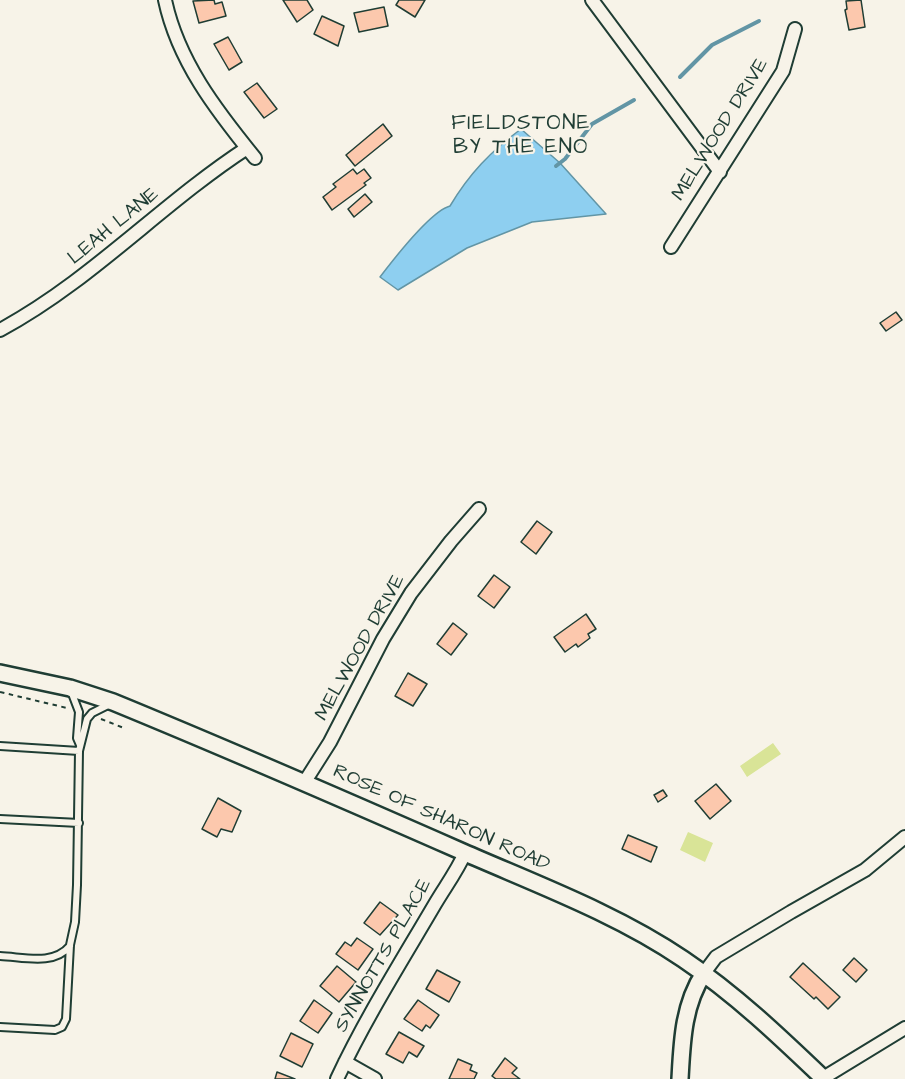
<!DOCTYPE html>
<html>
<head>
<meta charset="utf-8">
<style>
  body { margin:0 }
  canvas { display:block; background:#f7f3e8 }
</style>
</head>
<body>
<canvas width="905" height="1079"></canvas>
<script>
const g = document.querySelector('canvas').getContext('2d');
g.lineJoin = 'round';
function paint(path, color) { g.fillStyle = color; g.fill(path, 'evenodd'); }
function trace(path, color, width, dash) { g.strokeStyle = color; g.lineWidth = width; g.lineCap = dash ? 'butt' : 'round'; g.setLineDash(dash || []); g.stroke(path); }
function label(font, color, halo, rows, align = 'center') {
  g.font = font + ' "Architects Daughter",sans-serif'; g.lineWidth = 4.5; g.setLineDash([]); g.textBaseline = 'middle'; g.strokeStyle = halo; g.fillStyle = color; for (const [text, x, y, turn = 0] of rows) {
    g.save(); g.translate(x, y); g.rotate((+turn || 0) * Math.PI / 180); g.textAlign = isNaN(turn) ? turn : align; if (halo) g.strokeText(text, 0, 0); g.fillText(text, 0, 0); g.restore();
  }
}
paint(new Path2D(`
  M773,743L781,754L747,777L740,766Z
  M688,832L713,843L705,862L680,850Z`), '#d9e497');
const water = new Path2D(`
  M521,129L560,163L606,214L532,222L467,248L398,290L380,277C393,260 431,211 450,206C469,174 491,151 521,129Z`);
paint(water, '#8ecff0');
trace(water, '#6295a5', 1.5);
trace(new Path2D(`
  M680,77L712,45L759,21
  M556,166L565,159L592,124L634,100`), '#6295a5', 4);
const building = new Path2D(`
  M214,0L215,4L222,2L226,16L199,23L193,1Z
  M283,0H307L313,10L297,22Z
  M399,0H425L415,17L396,5Z
  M861,0L865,27L849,30L845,10L847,9L846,1Z
  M384,7L388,26L359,32L354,13Z
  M322,16L344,26L338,46L314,34Z
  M228,37L242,62L229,70L214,44Z
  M257,83L277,109L264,118L244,92Z
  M383,124L392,136L355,166L346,155Z
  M353,169L357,174L364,169L371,178L364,183L366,185L332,210L323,197L336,187L333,184Z
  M365,194L372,202L354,217L348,209Z
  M896,312L902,320L886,331L880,323Z
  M537,521L552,532L536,554L521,542Z
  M494,575L510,587L494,608L478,596Z
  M586,614L596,629L588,634L590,638L578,647L576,644L565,652L554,637Z
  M453,623L467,634L451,655L437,644Z
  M408,673L427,684L413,706L395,696Z
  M716,784L731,801L710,819L695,801Z
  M663,790L667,796L658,802L654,795Z
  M218,798L241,811L232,832L221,829L217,837L202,829Z
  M628,835L657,847L651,862L622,849Z
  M380,902L398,915L380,935L364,923Z
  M357,938L373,949L358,970L336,954L345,942L351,946Z
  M854,958L867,970L856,982L843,970Z
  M803,963L840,997L828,1009L816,997L814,999L790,977Z
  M337,966L356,982L339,1002L320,986Z
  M437,970L460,982L449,1002L426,989Z
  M314,1000L332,1013L318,1033L300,1021Z
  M418,1000L439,1015L430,1028L426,1025L422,1031L404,1019Z
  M399,1032L424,1046L417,1057L409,1052L403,1063L386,1054Z
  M291,1033L313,1044L302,1067L280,1056Z
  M505,1058L517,1068L512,1073L520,1079H496L492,1076Z
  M458,1059L472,1065L470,1070L477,1073L474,1079H449Z
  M277,1072L295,1079H275Z`);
paint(building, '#fcc8ad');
trace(building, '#1f3d34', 1.5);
const service = new Path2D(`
  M71,691L79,712L77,738L80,745
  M0,746L79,751
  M0,819L79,823
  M0,956C24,957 53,966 70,946
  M0,1027L55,1030L62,1027L66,1019L70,945L75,922L77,885L79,751L87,719L92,713L110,704`);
const minor = new Path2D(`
  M165,0C178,61 216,110 255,158
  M592,0L720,172
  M671,247L783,71L795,29
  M0,330C91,281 161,204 247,148
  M304,783L330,742L383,639L411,593L451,541L479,509
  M704,973L716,957L791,912L865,870L905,837
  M345,1062L375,1079
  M823,1078L905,1028
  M337,1079C365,1019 401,962 435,904C445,887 457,871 465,853`);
const tertiary = new Path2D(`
  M0,673L70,688L113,702C230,750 347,801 463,852C536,884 617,914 683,959C735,994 779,1036 824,1079
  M680,1079C682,1042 683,1005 704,973`);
trace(service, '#1f3d34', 10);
trace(minor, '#1f3d34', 16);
trace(tertiary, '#1f3d34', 20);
trace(new Path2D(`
  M0,692L67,708
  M101,719L124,728`), '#1f3d34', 2, [4.5, 4.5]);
trace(service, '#f7f3e8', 6);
trace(minor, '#f7f3e8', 12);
trace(tertiary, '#f7f3e8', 15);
label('20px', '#1f3d34', '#f7f3e8', [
  ["MELWOOD DRIVE",721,130,-58],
  ["LEAH LANE",114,227,-39],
  ["MELWOOD DRIVE",361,648,-61],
  ["ROSE OF SHARON ROAD",441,819,24],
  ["SYNNOTTS PLACE",384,956,-60]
]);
g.letterSpacing = '1.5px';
label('21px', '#1f3d34', '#f7f3e8', [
  ["FIELDSTONE",521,125],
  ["BY THE ENO",521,149]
]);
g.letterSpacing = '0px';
</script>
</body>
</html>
